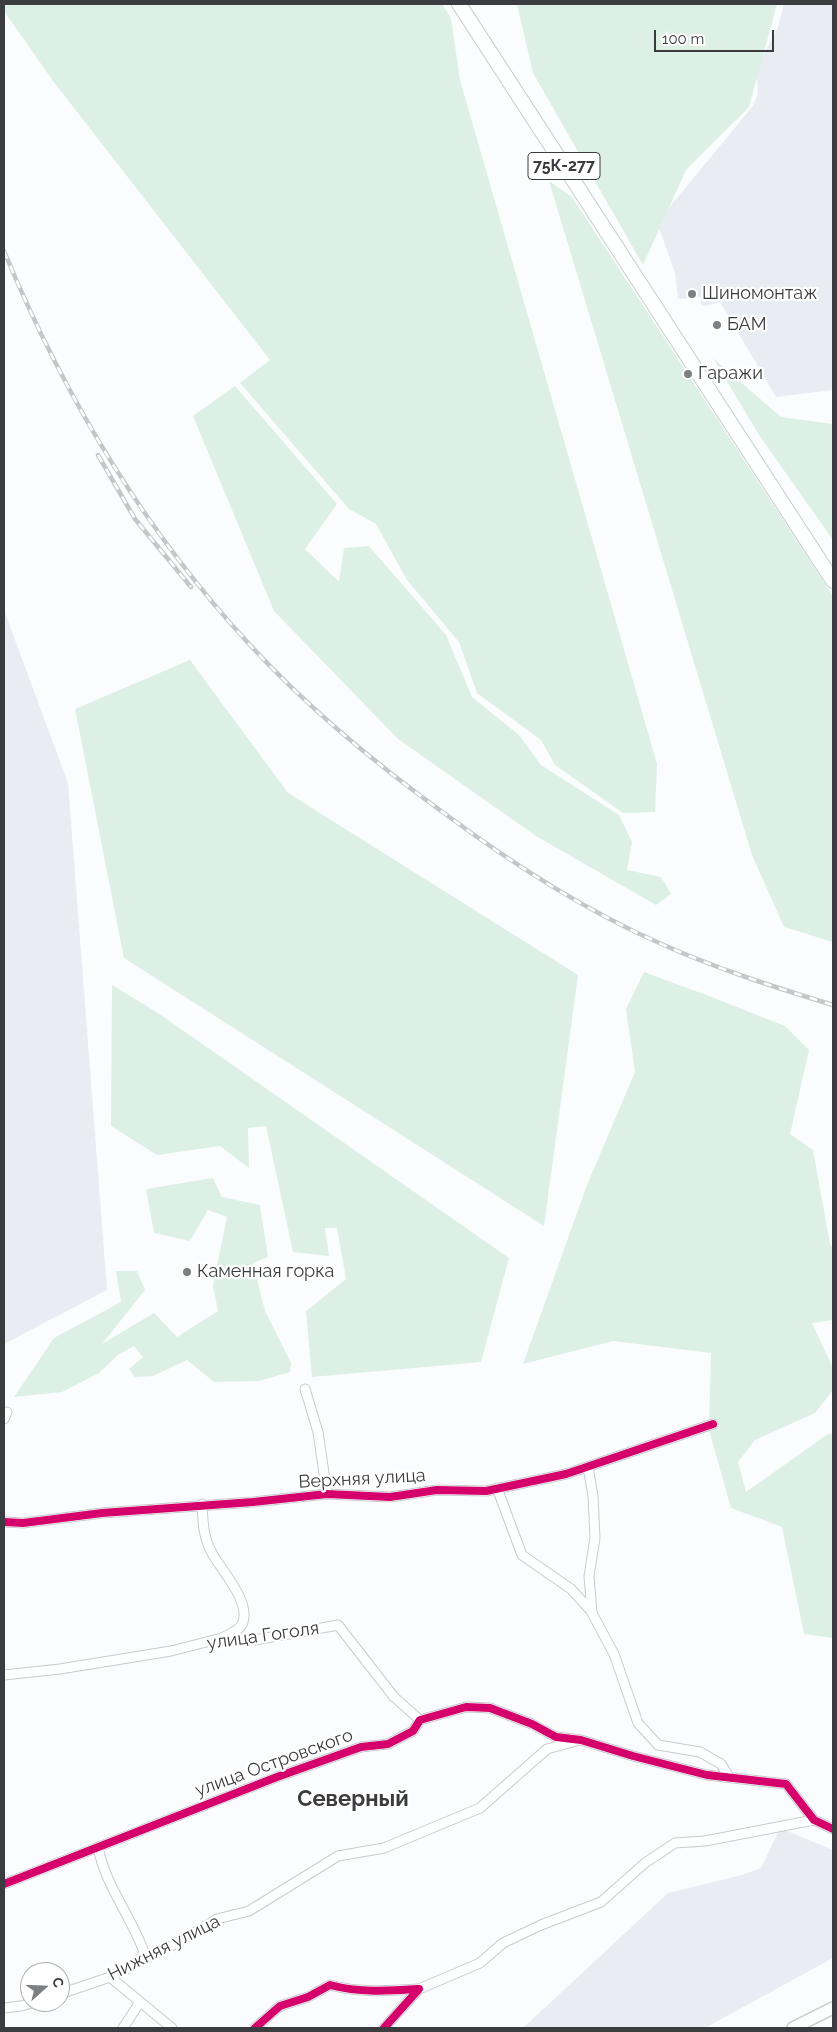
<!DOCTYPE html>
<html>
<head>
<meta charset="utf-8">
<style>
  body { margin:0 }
  #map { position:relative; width:837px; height:2032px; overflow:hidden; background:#fbfcfe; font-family:Raleway,sans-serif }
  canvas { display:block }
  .frame { position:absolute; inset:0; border:5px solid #3b3c3f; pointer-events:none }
  .north { position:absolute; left:20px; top:1962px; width:50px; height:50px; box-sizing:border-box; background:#fff; border:1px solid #b1b1b2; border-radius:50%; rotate:70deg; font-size:14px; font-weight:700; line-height:20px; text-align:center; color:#3b3c3f }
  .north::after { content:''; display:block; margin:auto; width:18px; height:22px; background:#7e7f82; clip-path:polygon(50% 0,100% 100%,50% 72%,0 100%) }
  .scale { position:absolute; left:654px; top:30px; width:120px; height:22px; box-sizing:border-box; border:2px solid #3b3c3f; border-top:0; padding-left:6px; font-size:15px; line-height:18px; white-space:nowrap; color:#3b3c3f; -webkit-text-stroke:4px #fff; paint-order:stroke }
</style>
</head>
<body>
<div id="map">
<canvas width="837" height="2032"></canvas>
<div class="frame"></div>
<div class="north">С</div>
<div class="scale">100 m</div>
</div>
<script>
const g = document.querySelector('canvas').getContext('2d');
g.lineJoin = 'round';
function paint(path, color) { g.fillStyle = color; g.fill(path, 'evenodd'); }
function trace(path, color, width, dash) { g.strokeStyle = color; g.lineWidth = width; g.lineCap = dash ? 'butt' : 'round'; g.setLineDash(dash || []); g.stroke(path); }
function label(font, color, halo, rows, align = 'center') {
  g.font = font + ' Raleway,sans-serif'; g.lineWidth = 4.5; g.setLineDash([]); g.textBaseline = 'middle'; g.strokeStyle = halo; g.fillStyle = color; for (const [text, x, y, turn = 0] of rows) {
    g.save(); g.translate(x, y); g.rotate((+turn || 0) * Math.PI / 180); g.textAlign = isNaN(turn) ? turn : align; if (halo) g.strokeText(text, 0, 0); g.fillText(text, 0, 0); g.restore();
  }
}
paint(new Path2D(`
  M784,4H833V390L776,397L720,302L704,306L700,303L702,297L678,299L675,273L657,222L752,107L758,94L756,69L778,27Z
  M4,610L68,783L107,1290L4,1344Z
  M780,1828L833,1850V1958L705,2028H523L668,1893L742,1875L761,1868Z`), '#e9edf3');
paint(new Path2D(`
  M4,4H442L451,18L460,80L657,764L655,812L623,813L555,765L541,740L477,693L459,642L407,580L376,524L349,509L240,383L270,360L53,81L4,11Z
  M517,4H777L749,107L686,170L643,265L533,73Z
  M549,181L572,197L833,596V942L784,927L752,855Z
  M713,358L781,417L833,424V540L759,435Z
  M235,386L337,504L305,549L339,582L344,548L369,546L446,635L472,697L519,735L541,765L619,815L632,842L627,870L661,877L671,894L656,905L536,836L398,739L274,611L193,416Z
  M190,660L288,793L578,975L544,1226L124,958L75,709Z
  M644,972L709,996L785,1026L809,1050L790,1134L813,1150L830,1244L833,1249V1320L812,1323L833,1368V1390L815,1413L755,1440L738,1462L746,1492L828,1434H833V1638L804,1634L782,1527L731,1508L709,1430L711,1353L613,1341L523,1364L587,1185L635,1072L626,1009Z
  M112,985L158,1013L509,1258L481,1362L312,1377L306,1311L346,1279L337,1228H325L329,1256L293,1252L266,1126L248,1128L249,1168L220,1146L157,1155L111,1126Z
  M213,1178L222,1197L260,1205L268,1257L253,1263L265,1311L291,1363L290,1372L259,1381L214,1382L187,1360L153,1376L135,1377L129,1369L143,1357L134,1346L119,1354L99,1373L62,1392L14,1397L54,1338L121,1302L116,1271H137L145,1290L102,1344L154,1313L177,1337L218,1311L213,1286L227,1217L208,1210L190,1241L154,1233L146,1189Z`), '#ddf0e5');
const street = new Path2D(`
  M305,1389L318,1432L327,1494
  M4,1419L7,1412
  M588,1467L593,1496L595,1538L589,1576L592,1613L614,1654L638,1723L658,1745L700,1752L721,1764L729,1777
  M497,1488L522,1555L571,1589L592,1612
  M202,1504C203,1522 203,1537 212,1553C221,1570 250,1600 243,1622C241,1630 229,1634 222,1638
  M4,1522L23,1523L102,1513L253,1502L327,1494L390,1497L437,1490L486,1491L566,1474L713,1424
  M4,1675L60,1669L171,1651L222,1638L255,1640L338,1625L394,1697L420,1720
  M98,1847C105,1885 131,1916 144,1952L139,1962
  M4,1884L277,1777L361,1747L388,1744L413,1731L420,1720L466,1707L490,1708L532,1724L556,1737L581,1740L633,1756L707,1775L786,1784L814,1820L833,1829
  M110,1977L172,2028
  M419,1989L480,1963L503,1943L541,1925L601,1902L645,1863L675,1843L705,1841L814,1820
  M60,1994L110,1977L179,1942L217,1919L249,1911L338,1856L384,1848L480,1808L547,1749L576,1741
  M4,2008L21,2006L35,2002
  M123,2028L140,2002
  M255,2028L280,2006L308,1997L330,1985C360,1993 388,1991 419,1989L384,2028`);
const secondary = new Path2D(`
  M793,2028L833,2008`);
const primary = new Path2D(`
  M459,4L833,581`);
trace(street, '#cacbcc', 11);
trace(secondary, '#cacbcc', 14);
trace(primary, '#cacbcc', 16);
trace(street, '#feffff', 9);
trace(secondary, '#feffff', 11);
trace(primary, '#feffff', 14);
const rail = new Path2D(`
  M4,251C64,396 143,529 250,645C309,709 377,765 448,816C513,864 583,909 657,942C714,968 774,987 833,1005
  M98,455L135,519L191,587`);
trace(rail, '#c5c6c6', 4.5);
trace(rail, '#fff', 2.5, [8]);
trace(new Path2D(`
  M4,1522L23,1523L102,1513L253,1502L327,1494L390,1497L437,1490L486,1491L566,1474L713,1424
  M4,1884L277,1777L361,1747L388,1744L413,1731L420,1720L466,1707L490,1708L532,1724L556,1737L581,1740L633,1756L707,1775L786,1784L814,1820L833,1829
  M255,2028L280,2006L308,1997L330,1985C360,1993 388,1991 419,1989L384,2028`), '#d6006c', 8);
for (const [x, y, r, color] of [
  [692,294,5,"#7e7f82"],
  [717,325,5,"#7e7f82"],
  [688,374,5,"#7e7f82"],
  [187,1272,5,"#7e7f82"]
]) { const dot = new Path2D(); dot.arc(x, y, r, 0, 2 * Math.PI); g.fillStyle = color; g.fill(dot); trace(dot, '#fff', 2); }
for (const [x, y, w] of [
  [564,166,72]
]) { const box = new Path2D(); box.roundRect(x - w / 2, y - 13.5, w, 27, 4); g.fillStyle = '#fff'; g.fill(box); trace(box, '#3b3c3f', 1); }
label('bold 16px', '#3b3c3f', null, [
  ["75К-277",564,166]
]);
label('18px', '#3b3c3f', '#fff', [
  ["Шиномонтаж",702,294],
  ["БАМ",727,325],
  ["Гаражи",698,374],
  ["Каменная горка",197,1272]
], 'left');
label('18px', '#3b3c3f', '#fff', [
  ["Верхняя улица",362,1479,-3],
  ["улица Гоголя",263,1636,-8],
  ["улица Островского",274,1763,-20],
  ["Нижняя улица",164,1948,-27]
]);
label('bold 22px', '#3b3c3f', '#fff', [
  ["Северный",353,1799]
]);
</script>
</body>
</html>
